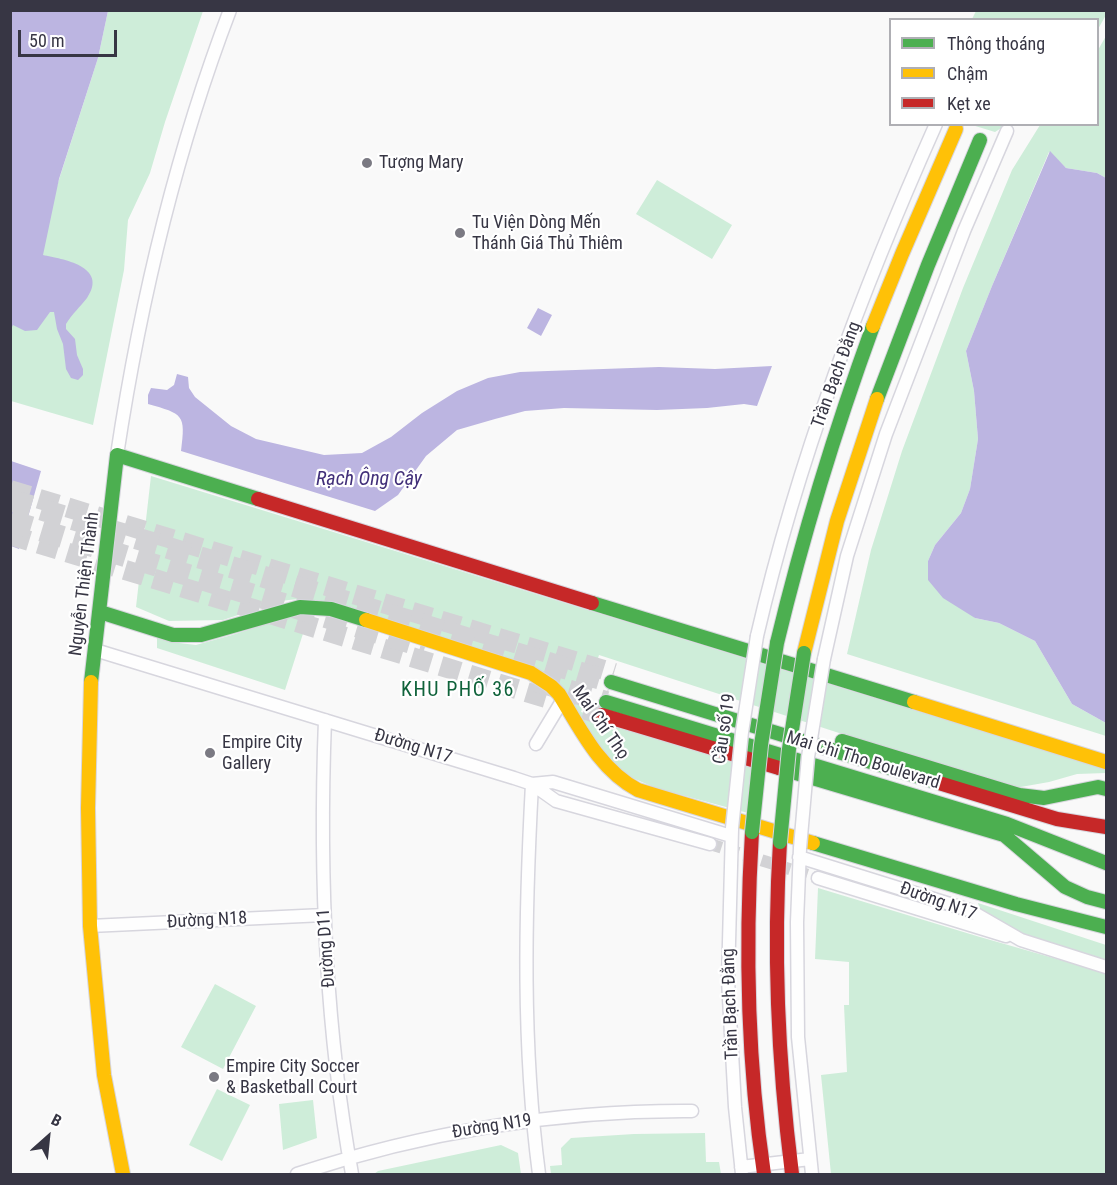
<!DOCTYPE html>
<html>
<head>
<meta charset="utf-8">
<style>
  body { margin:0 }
  #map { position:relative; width:1117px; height:1185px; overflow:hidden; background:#f9f9f9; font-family:"Roboto Condensed",sans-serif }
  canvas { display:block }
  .frame { position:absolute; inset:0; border:12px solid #373644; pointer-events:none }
  .legend { position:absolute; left:889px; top:18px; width:210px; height:108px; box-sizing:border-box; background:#fff; border:2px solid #afafb4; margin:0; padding:8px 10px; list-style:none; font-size:18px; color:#373644 }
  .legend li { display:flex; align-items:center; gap:12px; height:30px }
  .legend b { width:30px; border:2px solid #afafb4 }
  .north { position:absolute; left:18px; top:1107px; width:60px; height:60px; -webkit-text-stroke:4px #fff; paint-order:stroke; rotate:27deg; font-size:16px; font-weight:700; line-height:24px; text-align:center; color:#373644 }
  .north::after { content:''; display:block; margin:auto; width:21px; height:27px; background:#373644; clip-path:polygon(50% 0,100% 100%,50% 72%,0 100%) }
  .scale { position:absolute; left:18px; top:30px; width:99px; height:27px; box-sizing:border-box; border:3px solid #373644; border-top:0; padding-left:8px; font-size:18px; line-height:21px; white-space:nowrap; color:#373644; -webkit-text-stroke:4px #fff; paint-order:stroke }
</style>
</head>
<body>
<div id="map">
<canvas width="1117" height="1185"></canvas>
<div class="frame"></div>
<ul class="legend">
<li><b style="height:8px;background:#4caf50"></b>Thông thoáng</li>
<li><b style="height:8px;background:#ffc107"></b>Chậm</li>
<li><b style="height:8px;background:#c62828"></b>Kẹt xe</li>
</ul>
<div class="north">B</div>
<div class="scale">50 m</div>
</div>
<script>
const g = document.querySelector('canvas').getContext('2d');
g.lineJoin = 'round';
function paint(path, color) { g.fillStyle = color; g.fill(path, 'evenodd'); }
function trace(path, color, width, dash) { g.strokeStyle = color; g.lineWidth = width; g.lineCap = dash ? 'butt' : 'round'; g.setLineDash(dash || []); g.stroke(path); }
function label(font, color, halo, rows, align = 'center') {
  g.font = font + ' "Roboto Condensed",sans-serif'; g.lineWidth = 4.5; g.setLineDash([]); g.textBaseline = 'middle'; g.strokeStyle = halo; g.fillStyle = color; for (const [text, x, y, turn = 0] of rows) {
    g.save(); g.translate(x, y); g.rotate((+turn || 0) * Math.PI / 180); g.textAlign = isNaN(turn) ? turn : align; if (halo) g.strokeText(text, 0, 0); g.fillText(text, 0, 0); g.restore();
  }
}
paint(new Path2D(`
  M108,11H203L165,122L150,173L128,220L124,270L93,425L11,401V329L98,58Z
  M976,11L1106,10V15L1098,29V20L972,19Z
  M1106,36V178L1097,173L1066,168L1049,152L992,286L966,351L974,391L978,439L970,489L961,513L935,545L928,561L975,618L999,623L1035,641L1072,704L1106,723V736L847,654L871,550L902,451L963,288L1012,170L1040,125L1098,124V50Z
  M972,125H1006L995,132Z
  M657,180L732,225L712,259L636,214Z
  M151,476L1106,769V773L1077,774L1049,782L1015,788L996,784L599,655L581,712L761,768L748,813L656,788L630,777L609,763L555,679L322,601L298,599L280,601L223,620L169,621L136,607Z
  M291,616L308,618L285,690L157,648V638L179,643L196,645L232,635Z
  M818,888L980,937L1106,973V1174H831L821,1075L847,1072L844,1005H849V962L815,959Z
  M978,903L1106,945V963L1023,937L981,913Z
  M215,984L256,1006L223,1069L181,1047Z
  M217,1089L250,1105L222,1161L189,1145Z
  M313,1100L317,1138L283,1150L279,1104Z
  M705,1133L706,1162H719L721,1174H551L550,1166L562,1165L561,1148L571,1138L634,1134Z
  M501,1145L518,1153L521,1174H374L378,1171Z`), '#ceedd9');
paint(new Path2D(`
  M11,10L108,11L98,58L59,179L43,255C62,259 109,266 87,298C80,307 72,314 66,324V329L75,339L77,355L83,369V375L78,380L71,378L66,369L63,344L57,329L54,312H50L37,330L25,331L13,325L11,329Z
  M1050,151L1066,168L1097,173L1106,178V723L1072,704L1035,641L999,623L975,618L943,598L928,580V561L935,545L961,513L970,489L978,439L974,391L966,351L992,286Z
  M538,308L552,315L541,336L527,328Z
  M772,366L757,406L744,404L707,408L657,410L564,408L525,411L495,419L457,430L426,456L398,495L375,511L181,451C186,414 183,414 148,404V395L151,388L167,390L174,385L177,374L188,377L189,388L195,397L231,426L256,439L324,455L362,453L391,437L422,413L457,391L488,378L520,372L659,367L715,369Z
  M11,461L41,471L19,549L11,546Z`), '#bcb5e1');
trace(new Path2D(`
  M710,844L818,878`), '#d2d2d5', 12, [12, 6]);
trace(new Path2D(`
  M10,490L614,673
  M10,535L602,715`), '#d2d2d5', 20, [20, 10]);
trace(new Path2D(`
  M10,500L611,682
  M10,521L425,647
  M537,681L606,702`), '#d2d2d5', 22, [22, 11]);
const street = new Path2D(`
  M117,455C140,303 175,154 230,10
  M757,636C798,459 862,290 936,124
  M95,650L514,778L532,784L553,782L731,836
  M824,659L847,556L886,434L964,231L1007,131
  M325,720C319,872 325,1025 352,1174
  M536,744L562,701
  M532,784C525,914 522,1044 539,1174
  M532,784L556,801L710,844
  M732,829L728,980L735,1107L742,1174
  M800,848L797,922L798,1037L812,1174
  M799,857L969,910L1021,940L1106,967
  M818,878L1006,936
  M90,926L324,915
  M741,1167L810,1159
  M297,1174C425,1132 557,1110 692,1111`);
const fast = new Path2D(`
  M877,399L928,265L980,140
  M592,603L914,702
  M100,612L173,635H201L300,607L331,609L366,620
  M777,643C803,535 835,430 873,326
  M91,682L117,455L258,499
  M611,682L939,783
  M606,702L1007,824L1106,863
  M842,741L1019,795L1044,798L1098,787L1106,789
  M779,768L1004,835L1065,887L1087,897L1106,902
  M813,843L1016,904L1106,927`);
const slow = new Path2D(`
  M873,326L902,254L956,129
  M366,620L531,673L551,686L559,694C581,730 600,770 638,790L813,843
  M804,653L837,521L877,399
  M91,682L88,808L90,926L104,1075L123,1174
  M914,702L1106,762`);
const jam = new Path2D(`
  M258,499L592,603
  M602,715L779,768
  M939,783L1057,819L1106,827
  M752,832C745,947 747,1060 764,1174
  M780,842C773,953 778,1063 792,1174`);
trace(street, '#d7d6de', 15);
trace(fast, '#d7d6de', 16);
trace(slow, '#d7d6de', 16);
trace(jam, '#d7d6de', 16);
trace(street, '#fefefe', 12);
trace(fast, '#4caf50', 14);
trace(slow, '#ffc107', 14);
trace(jam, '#c62828', 14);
const streetBridge = new Path2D(`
  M732,828L742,732L757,636
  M800,848L808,757L824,659`);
const fastBridge = new Path2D(`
  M752,832L761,745L777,643
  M780,842L789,749L804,653`);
trace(streetBridge, '#d7d6de', 15, []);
trace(fastBridge, '#d7d6de', 16, []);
trace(streetBridge, '#fefefe', 12);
trace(fastBridge, '#4caf50', 14);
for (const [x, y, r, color] of [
  [367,163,6,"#7b7a83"],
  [460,233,6,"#7b7a83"],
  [210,753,6,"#7b7a83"],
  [214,1077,6,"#7b7a83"]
]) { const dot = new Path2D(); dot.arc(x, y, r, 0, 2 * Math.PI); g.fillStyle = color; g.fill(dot); trace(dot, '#fff', 2); }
label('18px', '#373644', '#fff', [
  ["Tượng Mary",379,163],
  ["Tu Viện Dòng Mến",472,223],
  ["Thánh Giá Thủ Thiêm",472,244],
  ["Empire City",222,743],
  ["Gallery",222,764],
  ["Empire City Soccer",226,1067],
  ["& Basketball Court",226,1088]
], 'left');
label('18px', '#373644', '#fff', [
  ["Trần Bạch Đằng",837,375,-70],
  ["Nguyễn Thiện Thành",85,584,-83],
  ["Mai Chí Thọ",600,723,55],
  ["Cầu số 19",725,729,-82],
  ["Đường N17",413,747,17],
  ["Mai Chi Tho Boulevard",863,761,17],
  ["Đường N17",938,902,20],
  ["Đường N18",207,921,-3],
  ["Đường D11",327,948,-94],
  ["Trần Bạch Đằng",731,1004,-92],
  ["Đường N19",492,1127,-9]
]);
label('italic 20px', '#412f79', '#fff', [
  ["Rạch Ông Cậy",369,480]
]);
g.letterSpacing = '1.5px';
label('20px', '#10633b', '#fff', [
  ["KHU PHỐ 36",458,691]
]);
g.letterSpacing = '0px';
</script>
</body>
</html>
